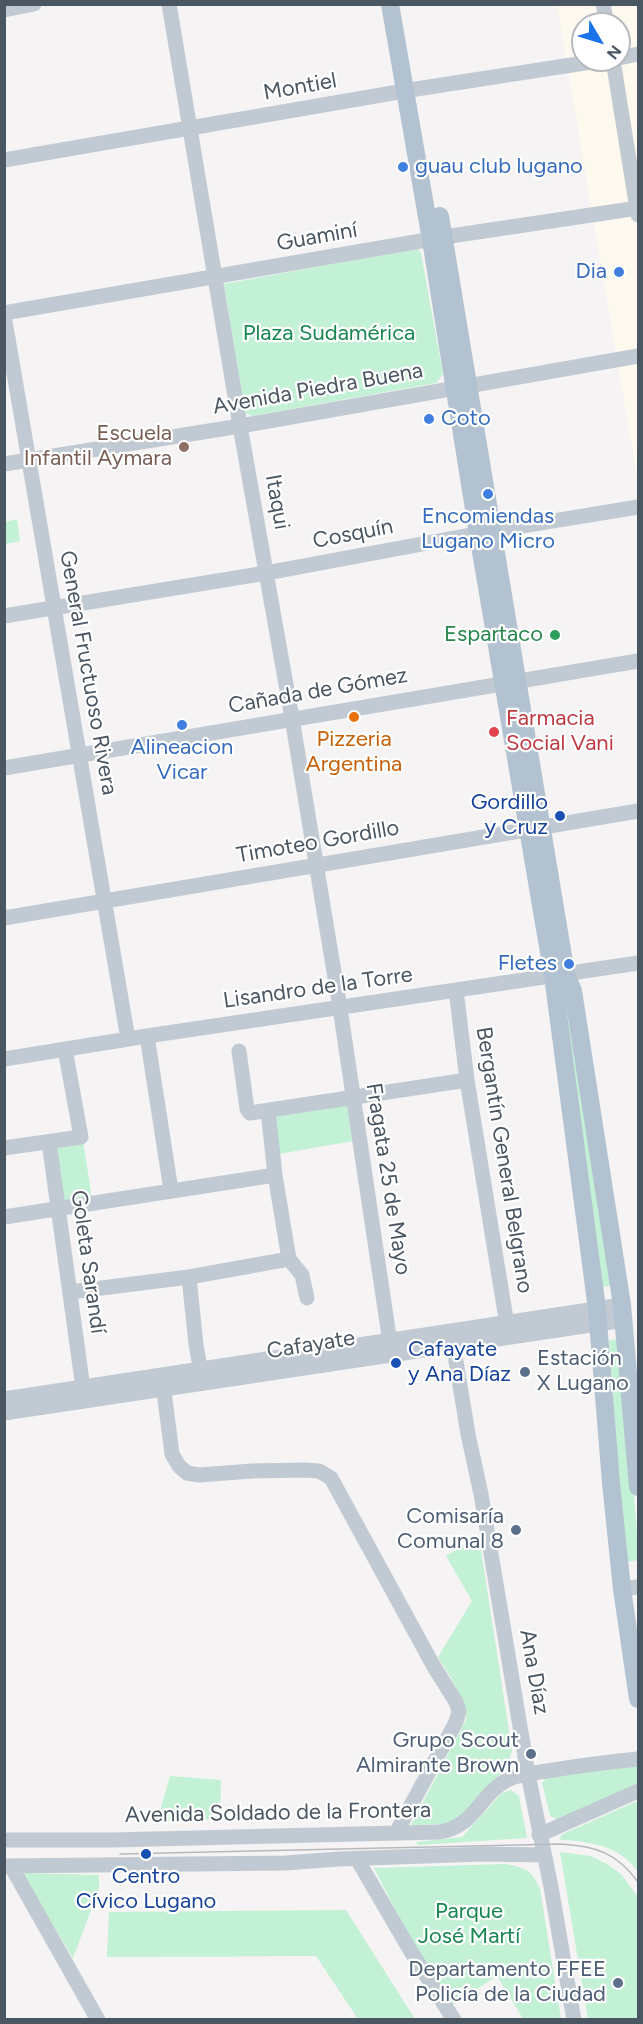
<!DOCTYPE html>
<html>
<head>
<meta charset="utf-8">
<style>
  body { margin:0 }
  #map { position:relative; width:643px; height:2024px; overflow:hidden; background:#f5f3f3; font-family:Figtree,sans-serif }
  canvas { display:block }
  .frame { position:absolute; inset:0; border:6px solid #4a5661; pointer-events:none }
  .north { position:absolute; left:571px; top:12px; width:60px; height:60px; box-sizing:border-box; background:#fff; border:2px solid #b7bbc0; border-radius:50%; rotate:128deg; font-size:16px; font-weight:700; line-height:24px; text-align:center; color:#4a5661 }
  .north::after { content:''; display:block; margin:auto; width:21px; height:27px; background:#1a73e8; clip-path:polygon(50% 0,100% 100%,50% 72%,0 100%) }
</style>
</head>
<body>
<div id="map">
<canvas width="643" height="2024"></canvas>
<div class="frame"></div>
<div class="north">N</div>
</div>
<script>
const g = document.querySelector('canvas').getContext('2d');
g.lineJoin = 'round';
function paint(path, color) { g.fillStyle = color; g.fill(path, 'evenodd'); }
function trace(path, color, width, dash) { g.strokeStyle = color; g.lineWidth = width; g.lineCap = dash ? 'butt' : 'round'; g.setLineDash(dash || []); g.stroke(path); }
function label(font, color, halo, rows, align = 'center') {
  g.font = font + ' Figtree,sans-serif'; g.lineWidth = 4.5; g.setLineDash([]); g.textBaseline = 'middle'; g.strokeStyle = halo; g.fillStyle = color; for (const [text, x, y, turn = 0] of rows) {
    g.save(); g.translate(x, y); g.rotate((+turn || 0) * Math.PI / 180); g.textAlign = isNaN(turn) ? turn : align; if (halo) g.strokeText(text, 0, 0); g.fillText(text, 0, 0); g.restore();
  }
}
paint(new Path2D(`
  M557,5H638V483ZM583,24H619V60H583Z`), '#fdf9ef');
paint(new Path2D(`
  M414,249H418L421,253L443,374L436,383L252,416L245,413L224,284Z
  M17,519L20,541L5,544V522Z
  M569,992L615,1285L602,1287L559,994Z
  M353,1096L359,1140L273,1155L268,1111Z
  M83,1140L92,1199L63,1204L54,1147Z
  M621,1339L638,1544V1560L625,1562L609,1340Z
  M479,1537L512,1750L508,1766L459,1820L449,1824L411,1825L466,1720C467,1698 449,1676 438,1657L472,1601L446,1556Z
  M638,1764V1787L559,1820L550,1816L542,1783L548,1776Z
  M170,1776L221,1780L220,1819L157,1822Z
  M511,1790L519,1796L527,1838L418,1845L416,1842L462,1837L502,1793Z
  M635,1802L638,1803V1872C621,1846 589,1841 560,1840L561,1835Z
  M560,1852L591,1856L607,1864L621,1874L638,1897V2019H588Z
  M506,1864C526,1868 532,1870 540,1889L561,2019H521L522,2017L497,1976L446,2009L374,1868Z
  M21,1873L99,1875V1889L73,1958Z
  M346,1910L415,2019H358L316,1956L107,1957L109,1912Z`), '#c3f1d5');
trace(new Path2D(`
  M169,4L240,426L292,718L340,1008L392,1356
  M603,4L607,24
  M4,10L34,4
  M619,58L638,54
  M613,60L638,215
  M4,160L416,89L604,60
  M4,313L444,237L638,208
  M4,315L128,1039
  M4,464L240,426L638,356
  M4,616L266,573L492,531L638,507
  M4,768L638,661
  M4,918L638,811
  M456,990L467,1080L508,1331
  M147,1036L171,1190
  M239,1051L247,1109L250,1113L467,1080
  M4,1059L147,1036L638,963
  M268,1111L275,1175L289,1259L302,1275L307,1298
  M49,1142L83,1388
  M4,1148L81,1137L65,1049
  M4,1217L275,1175
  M189,1277L196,1345L202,1378
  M70,1292L189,1277L289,1259
  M451,1331L468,1434L481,1494L528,1774L551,1887L574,2020
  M162,1376L172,1454L179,1466L187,1473L199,1475L252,1471L305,1470L319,1471L331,1478L433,1665L456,1702L459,1711L456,1722L396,1833
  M4,1399L622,1305
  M4,1413L624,1320
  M622,1589L638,1587
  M539,1835L638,1791
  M4,1840H112L439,1832C474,1828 480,1794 507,1780C519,1774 534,1773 547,1771C577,1766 608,1762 638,1759
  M357,1859L410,1950L454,2020
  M4,1866L285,1863L339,1859L483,1854L544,1855
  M11,1866L98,2020`), '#c1cad2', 15);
trace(new Path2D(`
  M390,4L431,240L478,534L553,976L597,1309L611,1483L622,1589L638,1699
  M440,216L566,974L573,991L622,1305L638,1487`), '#b3c2d1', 18);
trace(new Path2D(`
  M120,1854L561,1844C596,1846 617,1853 638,1882`), '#b5b8bd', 1.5);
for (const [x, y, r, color] of [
  [403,167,6,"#3f7fe0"],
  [619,272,6,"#3f7fe0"],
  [429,419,6,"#3f7fe0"],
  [184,447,6,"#8d6e63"],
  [488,494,6,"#3f7fe0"],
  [555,635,6,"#2e9e5b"],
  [354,717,6,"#e8710a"],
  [182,725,6,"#3f7fe0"],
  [494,732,6,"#e0444e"],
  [560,816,6,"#1a4fb4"],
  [569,964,6,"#3f7fe0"],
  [396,1363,6,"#1a4fb4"],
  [525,1372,6,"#5c6f8a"],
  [516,1530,6,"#5c6f8a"],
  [531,1754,6,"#5c6f8a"],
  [146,1854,6,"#1a4fb4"],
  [618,1983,6,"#5c6f8a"]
]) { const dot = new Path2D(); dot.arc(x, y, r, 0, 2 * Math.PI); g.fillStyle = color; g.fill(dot); trace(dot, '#fff', 2); }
label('22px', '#4a5661', '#fff', [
  ["Montiel",300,87,-10],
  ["Guaminí",317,237,-10],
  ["Avenida Piedra Buena",318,389,-10],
  ["Itaqui",277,502,80],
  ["Cosquín",353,534,-11],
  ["General Fructuoso Rivera",88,673,80],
  ["Cañada de Gómez",318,691,-10],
  ["Timoteo Gordillo",318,842,-10],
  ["Lisandro de la Torre",318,988,-8],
  ["Bergantín General Belgrano",504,1160,81],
  ["Fragata 25 de Mayo",388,1179,81],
  ["Goleta Sarandí",88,1262,82],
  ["Cafayate",311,1345,-9],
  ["Ana Díaz",534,1672,80],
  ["Avenida Soldado de la Frontera",278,1813,-1]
]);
label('22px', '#366cbe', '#fff', [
  ["guau club lugano",415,167],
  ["Dia",607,272,"right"],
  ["Coto",441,419],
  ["Encomiendas",488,517,"center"],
  ["Lugano Micro",488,542,"center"],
  ["Alineacion",182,748,"center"],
  ["Vicar",182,773,"center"],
  ["Fletes",557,964,"right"]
], 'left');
label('22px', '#17864f', '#fff', [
  ["Plaza Sudamérica",329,334],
  ["Parque",469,1912],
  ["José Martí",469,1937]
]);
label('22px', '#785e54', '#fff', [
  ["Escuela",172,434],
  ["Infantil Aymara",172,459]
], 'right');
label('22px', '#27864d', '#fff', [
  ["Espartaco",543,635]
], 'right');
label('22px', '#be3a42', '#fff', [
  ["Farmacia",506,719],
  ["Social Vani",506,744]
], 'left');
label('22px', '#c56008', '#fff', [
  ["Pizzeria",354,740],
  ["Argentina",354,765]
]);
label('22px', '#164399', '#fff', [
  ["Gordillo",548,803],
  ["y Cruz",548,828],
  ["Cafayate",408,1350,"left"],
  ["y Ana Díaz",408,1375,"left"],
  ["Centro",146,1877,"center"],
  ["Cívico Lugano",146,1902,"center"]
], 'right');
label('22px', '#4e5e75', '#fff', [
  ["Estación",537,1359,"left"],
  ["X Lugano",537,1384,"left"],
  ["Comisaría",504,1517],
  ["Comunal 8",504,1542],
  ["Grupo Scout",519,1741],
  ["Almirante Brown",519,1766],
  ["Departamento FFEE",606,1970],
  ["Policía de la Ciudad",606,1995]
], 'right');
</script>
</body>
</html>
